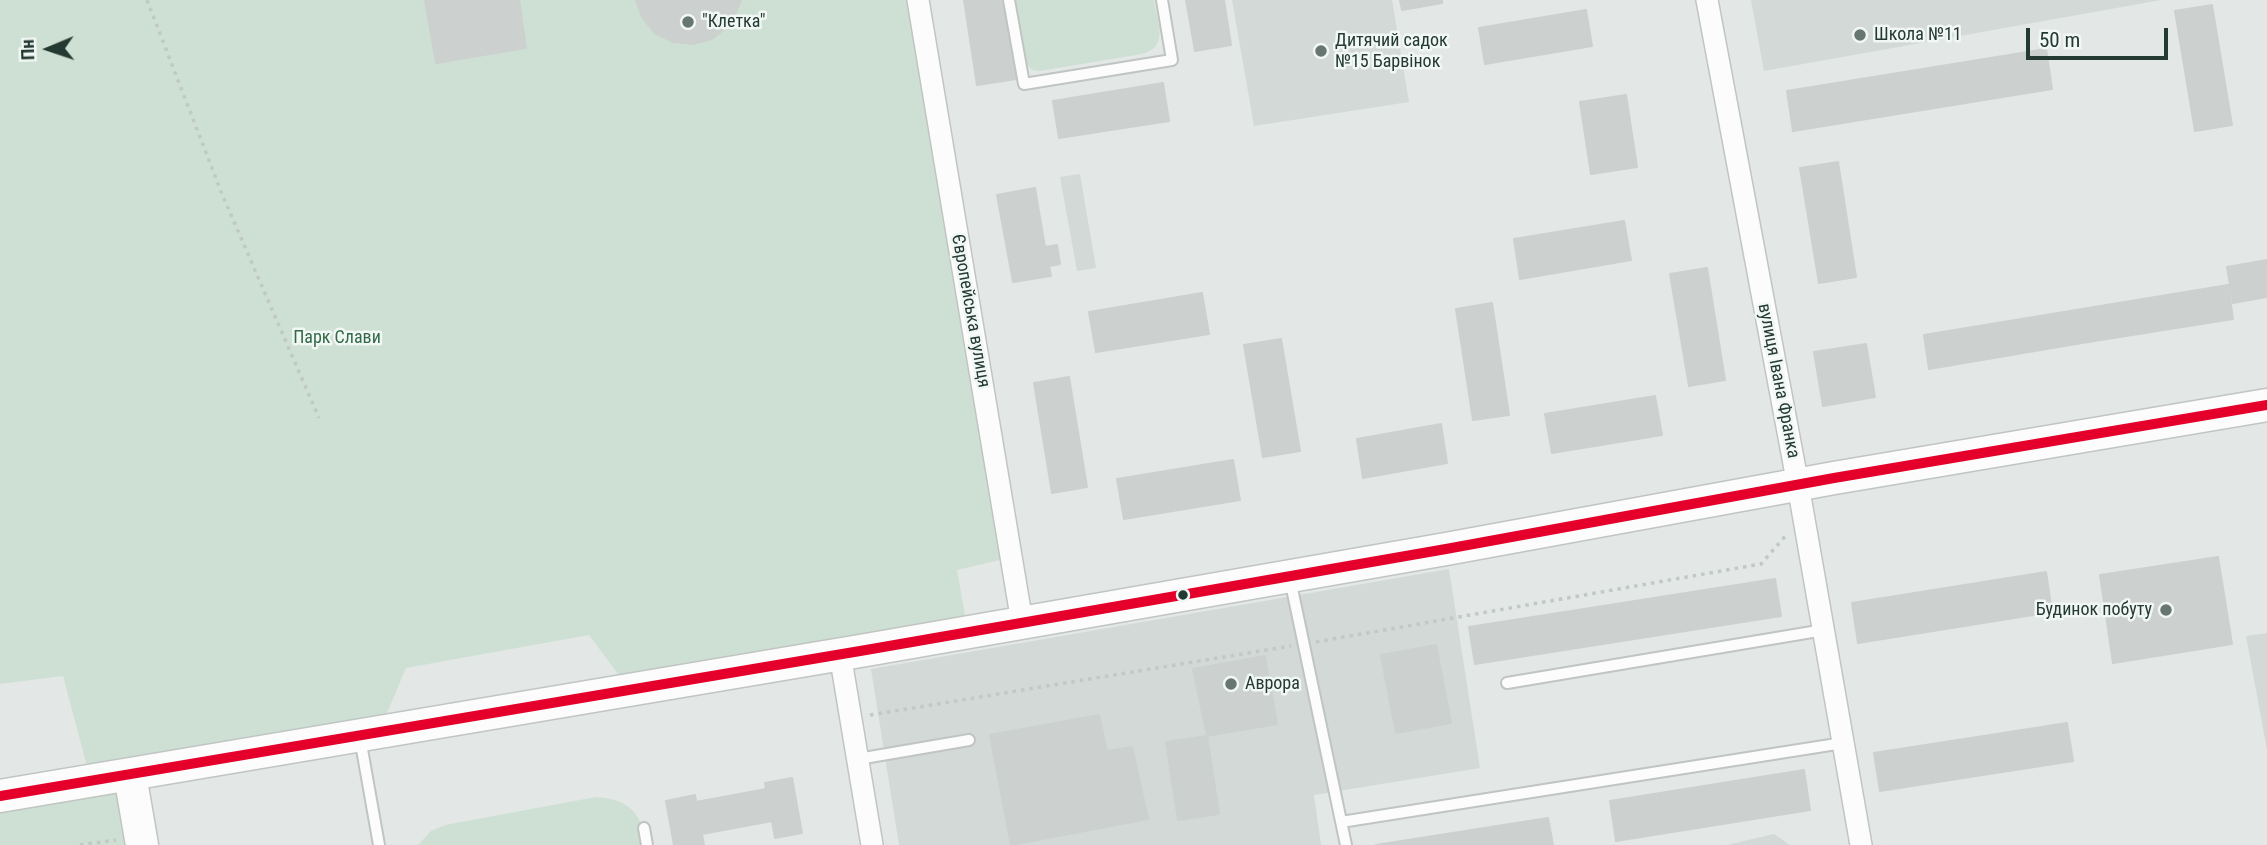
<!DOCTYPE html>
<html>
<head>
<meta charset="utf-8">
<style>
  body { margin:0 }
  #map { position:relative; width:2267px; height:845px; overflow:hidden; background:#e3e8e6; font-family:"Roboto Condensed",sans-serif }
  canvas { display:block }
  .north { position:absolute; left:14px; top:14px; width:70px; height:70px; -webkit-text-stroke:5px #f1f7f4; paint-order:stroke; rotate:268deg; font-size:19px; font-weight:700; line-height:28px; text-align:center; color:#243932 }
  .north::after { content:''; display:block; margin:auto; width:24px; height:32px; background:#243932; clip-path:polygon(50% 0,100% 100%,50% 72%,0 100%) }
  .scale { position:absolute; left:2026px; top:28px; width:142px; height:32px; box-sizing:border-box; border:4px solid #243932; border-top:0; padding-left:9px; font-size:21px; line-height:24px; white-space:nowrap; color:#243932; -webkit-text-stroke:5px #f1f7f4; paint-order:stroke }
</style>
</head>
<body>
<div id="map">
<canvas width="2267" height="845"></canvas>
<div class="north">Пн</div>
<div class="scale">50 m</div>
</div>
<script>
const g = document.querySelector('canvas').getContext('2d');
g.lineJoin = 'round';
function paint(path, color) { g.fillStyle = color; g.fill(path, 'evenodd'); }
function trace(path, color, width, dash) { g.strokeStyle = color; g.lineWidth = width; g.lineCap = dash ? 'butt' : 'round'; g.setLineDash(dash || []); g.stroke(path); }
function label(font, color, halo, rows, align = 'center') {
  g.font = font + ' "Roboto Condensed",sans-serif'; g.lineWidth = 5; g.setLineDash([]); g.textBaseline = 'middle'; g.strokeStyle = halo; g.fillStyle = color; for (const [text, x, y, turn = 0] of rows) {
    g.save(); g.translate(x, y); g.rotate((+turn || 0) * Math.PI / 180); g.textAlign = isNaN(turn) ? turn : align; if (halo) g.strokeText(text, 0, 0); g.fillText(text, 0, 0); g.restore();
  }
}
paint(new Path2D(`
  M1232,0H1392L1409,102L1254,126Z
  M1751,0H2161L1764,71Z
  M1080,174L1096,268L1077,271L1060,177Z
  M1449,569L1480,768L1314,795L1321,845H899L871,669Z
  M2267,633V750L2246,636Z
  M1774,834L1790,845H1727Z`), '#d2d9d6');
paint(new Path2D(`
  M0,0H918L1012,557L957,570L968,632L630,690L589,635L406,668L379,732L90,778L63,676L0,684Z
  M1014,0H1154C1157,22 1170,47 1142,54L1040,71L1032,70L1024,60Z
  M115,792L120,797L134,845H0V813Z
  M596,797C629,799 642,813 646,845H418L431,831L445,825Z`), '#cee0d3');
const building = new Path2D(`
  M425,0H519L526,48L436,63Z
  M636,0H741L734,18L728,26L712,39L693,44L673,42L655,33L642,17Z
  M964,0H1003L1016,79L977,85Z
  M1186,0H1224L1231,45L1195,51Z
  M1400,0H1442V3L1402,10Z
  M2212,5L2232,125L2195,131L2175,11Z
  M1586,10L1592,46L1485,64L1479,28Z
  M2046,49L2052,89L1793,131L1787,91Z
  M1163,83L1169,121L1059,138L1053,101Z
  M1626,95L1637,167L1591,174L1580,102Z
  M1838,162L1856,277L1819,283L1800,168Z
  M1035,188L1045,247L1057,245L1060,264L1049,266L1051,276L1013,282L997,195Z
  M1624,221L1631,260L1520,279L1514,239Z
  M2267,260V297L2233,303L2227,267Z
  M1707,268L1725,380L1689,386L1670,274Z
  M2228,285L2233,319L2082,343L2076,310Z
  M1202,293L1209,334L1096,352L1089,312Z
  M1492,303L1509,415L1473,420L1456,309Z
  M2076,310L2082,343L1929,369L1924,335Z
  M1281,339L1300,451L1263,457L1244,345Z
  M1866,344L1875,397L1823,406L1814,352Z
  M1069,377L1087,487L1052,493L1034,383Z
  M1655,396L1662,435L1552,453L1545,414Z
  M1441,424L1447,463L1363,478L1357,439Z
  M1233,460L1240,500L1124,519L1117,479Z
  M2218,557L2232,644L2113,663L2100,575Z
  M2046,572L2052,612L1858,643L1852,603Z
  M1775,579L1781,616L1475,664L1469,627Z
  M1436,645L1451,723L1396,733L1381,655Z
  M1265,656L1277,724L1207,736L1193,669Z
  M1099,715L1107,751L1132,747L1148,819L1011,845L990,735Z
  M2067,723L2073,761L1880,791L1874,753Z
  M1207,736L1219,814L1178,820L1166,742Z
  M1804,770L1810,810L1616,841L1610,801Z
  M792,778L802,833L775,838L772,821L702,834L704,845H674L666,801L695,795L696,802L766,789L765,783Z
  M1548,818L1553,845H1376Z`);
paint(building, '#ccd1cf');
trace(building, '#ccd1cf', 2);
const lane = new Path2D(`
  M1009,0L1024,84L1172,60L1162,0
  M1290,579L1346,845
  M1507,683L1824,630
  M360,738L379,845
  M858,759L969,740
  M1341,822L1843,743
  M644,828L647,845`);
const street = new Path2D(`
  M918,0L1022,622
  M1707,0L1798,485L1861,845
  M840,654L872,845`);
const secondary = new Path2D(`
  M130,775L142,845
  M0,796L866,650L1446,549L1834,478L2267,405`);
trace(lane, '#c0c5c3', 14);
trace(street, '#c0c5c3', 24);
trace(secondary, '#c0c5c3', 35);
trace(new Path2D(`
  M147,0L222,194L319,418
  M1316,642L1761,564L1788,533
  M870,715L1291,646
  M80,845L116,840`), '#c1c8c5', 3.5, [3.5, 5]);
trace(lane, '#fbfcfb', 10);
trace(street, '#fbfcfb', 21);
trace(secondary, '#fbfcfb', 32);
trace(new Path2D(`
  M0,796L866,650L1446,549L1834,478L2267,405`), '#e4002b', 10);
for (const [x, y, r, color] of [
  [688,22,7,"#677671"],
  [1860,35,7,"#677671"],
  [1321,51,7,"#677671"],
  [1183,595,6,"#243932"],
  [2166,610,7,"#677671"],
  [1231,684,7,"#677671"]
]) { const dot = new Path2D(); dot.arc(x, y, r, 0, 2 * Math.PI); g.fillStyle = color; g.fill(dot); trace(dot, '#f1f7f4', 2.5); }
label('18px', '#243932', '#f1f7f4', [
  ["\"Клетка\"",702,22],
  ["Школа №11",1874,35],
  ["Дитячий садок",1335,41],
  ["№15 Барвінок",1335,62],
  ["Будинок побуту",2152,610,"right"],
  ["Аврора",1245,684]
], 'left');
label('18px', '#243932', '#f1f7f4', [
  ["Європейська вулиця",970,311,80],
  ["вулиця Івана Франка",1778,381,79]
]);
label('18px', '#336a47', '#f1f7f4', [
  ["Парк Слави",337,338]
]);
</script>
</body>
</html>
